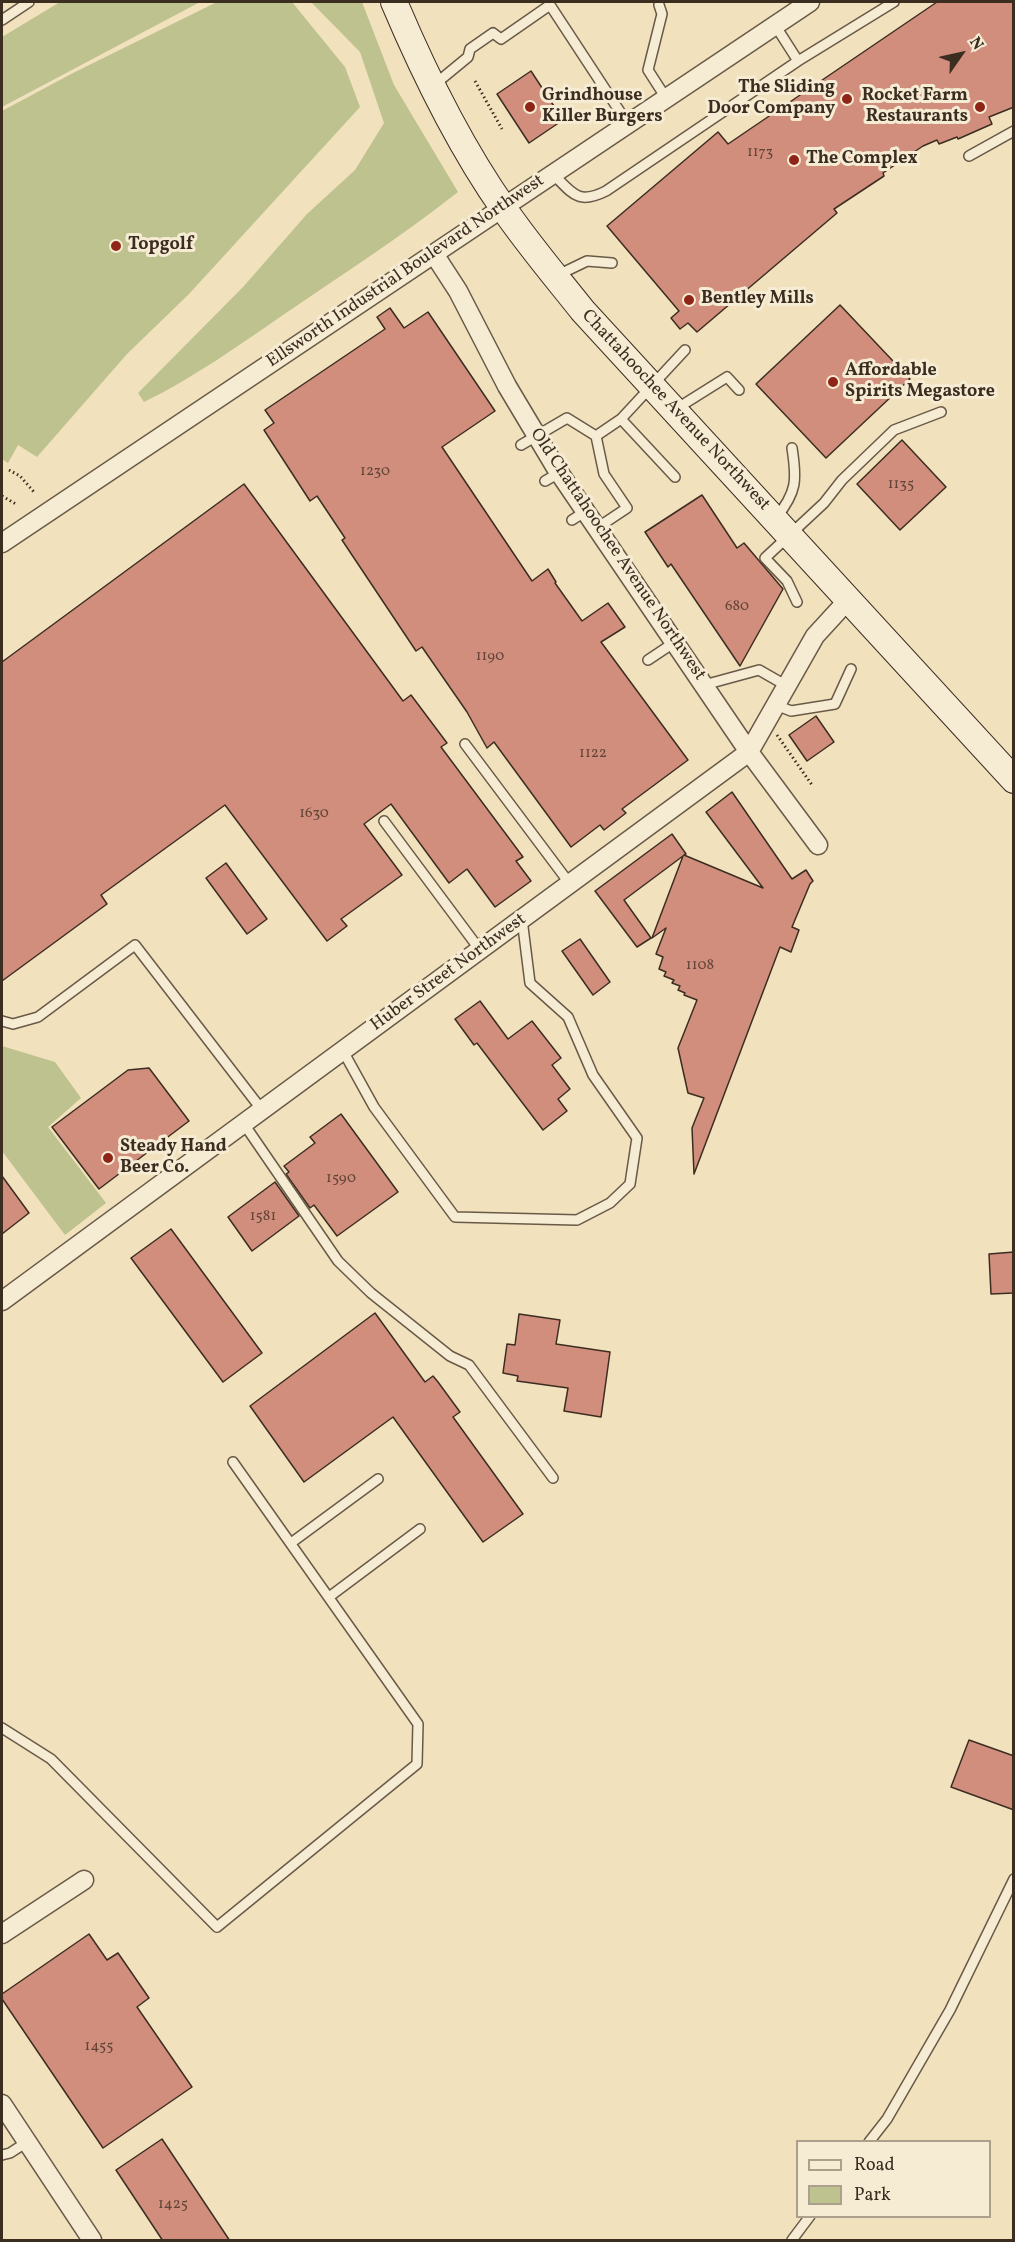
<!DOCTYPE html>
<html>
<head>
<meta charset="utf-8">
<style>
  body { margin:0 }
  #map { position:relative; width:1015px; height:2242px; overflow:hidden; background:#f1e1bd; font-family:Vollkorn,serif }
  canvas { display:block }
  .frame { position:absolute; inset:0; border:3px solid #3c2d21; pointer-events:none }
  .legend { position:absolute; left:796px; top:2140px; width:195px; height:78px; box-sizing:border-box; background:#f6ecd4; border:2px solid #aca08c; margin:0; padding:8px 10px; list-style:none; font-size:18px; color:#3c2d21 }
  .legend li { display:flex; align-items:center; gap:12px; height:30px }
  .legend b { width:30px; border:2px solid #aca08c }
  .north { position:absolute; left:931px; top:24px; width:60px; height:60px; -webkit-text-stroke:4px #f6ecd4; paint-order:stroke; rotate:56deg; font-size:16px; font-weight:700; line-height:24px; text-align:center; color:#3c2d21 }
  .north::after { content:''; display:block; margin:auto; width:21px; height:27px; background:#3c2d21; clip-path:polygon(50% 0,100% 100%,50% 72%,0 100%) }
</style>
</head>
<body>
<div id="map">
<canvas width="1015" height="2242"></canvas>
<div class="frame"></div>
<ul class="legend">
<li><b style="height:8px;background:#f6ecd4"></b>Road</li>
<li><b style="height:16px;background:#bdc28f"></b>Park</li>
</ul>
<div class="north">N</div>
</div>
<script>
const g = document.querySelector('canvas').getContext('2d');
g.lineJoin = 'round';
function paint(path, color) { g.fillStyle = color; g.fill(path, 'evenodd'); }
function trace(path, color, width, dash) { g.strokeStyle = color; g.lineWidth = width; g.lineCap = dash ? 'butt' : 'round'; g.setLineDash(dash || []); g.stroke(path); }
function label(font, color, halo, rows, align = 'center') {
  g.font = font + ' Vollkorn,serif'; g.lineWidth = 6; g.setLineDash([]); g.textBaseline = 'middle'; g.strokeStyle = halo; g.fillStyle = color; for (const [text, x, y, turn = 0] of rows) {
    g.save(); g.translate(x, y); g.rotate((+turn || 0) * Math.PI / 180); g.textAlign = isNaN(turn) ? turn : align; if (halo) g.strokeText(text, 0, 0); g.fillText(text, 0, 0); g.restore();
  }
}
paint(new Path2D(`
  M60,2H200L2,107V37Z
  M217,2H292L345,67L360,107L189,294L127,354L37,457L18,445L8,463L2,459V111L73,73Z
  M311,2H362L394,85L458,192C402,236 342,275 283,315C238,346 193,378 144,402L138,393L243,287L307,214L355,170L384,123L360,52Z
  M2,1046L55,1062L81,1098L48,1127L106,1203L65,1235L2,1151Z`), '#bdc28f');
const building = new Path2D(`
  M937,2H1014V107L989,117L992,124L958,139L957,137L939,144L937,140L923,146L883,173L884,176L834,209L837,213L697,332L688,323L680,329L671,318L679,311L607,226L718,132L728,144Z
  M531,71L563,120L529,143L497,94Z
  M840,305L910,379L826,458L756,384Z
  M390,308L404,328L428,312L495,411L442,447L532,581L548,569L556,582L555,583L582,621L608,603L625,627L601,642L688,760L622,809L626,813L604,830L600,825L571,847L494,742L487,748L467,712L422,647L416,651L342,540L345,538L317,496L310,501L264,430L274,423L265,410L385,329L377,317Z
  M902,440L946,487L900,530L857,484Z
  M244,484L403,701L411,695L447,743L441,747L523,857L516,861L531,881L495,907L467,869L449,883L391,804L364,824L402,875L341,919L347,926L327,941L225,805L101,895L107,904L2,981V662Z
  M702,495L737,548L744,543L783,589L740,666L671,564L668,567L645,532Z
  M816,716L834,742L807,761L789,735Z
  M732,792L792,879L806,870L813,881L810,884L792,927L799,930L791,952L780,947L694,1174L692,1128L704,1098L688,1093L678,1048L697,1000L684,995L685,993L678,990L680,986L672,983L674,980L664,976L666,972L659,969L663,957L656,954L666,928L652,938L683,856L624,900L651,938L637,947L595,891L672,834L686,854L684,855L763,888L706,812Z
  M226,863L267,919L247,934L206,878Z
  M580,939L610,982L593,995L562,951Z
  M480,1001L508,1039L532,1021L561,1058L552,1065L570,1089L558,1099L567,1111L543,1130L477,1043L474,1045L455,1019Z
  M149,1068L189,1121L99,1189L52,1127L128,1070Z
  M341,1114L398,1192L337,1236L314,1205L310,1208L286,1174L289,1172L284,1166L315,1143L310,1137Z
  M2,1176L29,1213L2,1234Z
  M275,1182L299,1216L252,1251L228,1217Z
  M171,1229L262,1353L223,1382L131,1258Z
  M1014,1252V1293L991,1294L989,1254Z
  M375,1313L425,1382L433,1376L438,1382L460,1412L453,1417L523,1514L483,1542L393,1417L304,1482L250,1406Z
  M519,1314L560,1320L556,1344L610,1352L601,1417L564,1411L568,1388L517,1381L518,1376L503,1373L507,1344L515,1345Z
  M969,1740L1014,1756V1810L951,1787Z
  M89,1934L107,1960L118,1953L149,1998L137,2007L192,2087L103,2148L2,1999V1994Z
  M162,2139L230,2241H163L116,2170Z`);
paint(building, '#d28e7c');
trace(building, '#3c2d21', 1.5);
const lane = new Path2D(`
  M659,5L662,14L648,70L666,98
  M2,20L29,2
  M775,25L798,61
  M434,85L468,57L470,49L493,33L501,39L550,5L628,124
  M969,156L1014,131
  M553,174C573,194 578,205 606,191L798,61L894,2
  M558,275L587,261L612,263
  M676,409L727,377L739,390
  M621,419L675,477
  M596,436L604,474L627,508L597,528
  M521,445L567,418L596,436L621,419L685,350
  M545,481L559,473
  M776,518C797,492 797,480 792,448
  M572,520L586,511
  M797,602L787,581L765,558L824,503L842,480L894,430L941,412
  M648,660L675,642
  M704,685L759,670L787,686
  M776,705L791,711L835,704L851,669
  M465,744L570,884
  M384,821L480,950
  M2,1021L13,1024L38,1017L135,945L262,1110
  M343,1051L374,1107L455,1217L577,1220L610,1203L630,1184L637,1138L593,1075L568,1017L530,983L522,919
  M244,1124L338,1261L371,1293L450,1356L469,1365L553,1478
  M291,1543L378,1479
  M329,1597L420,1529
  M2,1728L51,1759L217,1927L417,1764L418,1724L233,1462
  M869,2142L887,2119L950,2010L1014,1879
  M2,2155L10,2153L27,2142
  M792,2240L810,2216`);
const street = new Path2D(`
  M434,254L458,291L507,386L556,468L749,752L818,845
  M2,543L810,2
  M2,1301L749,752L815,636L848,600
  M2,1934L84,1880
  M2,2104L92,2240`);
const secondary = new Path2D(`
  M394,2C424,73 459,145 504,209C528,244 556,277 583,311L1014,780`);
trace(lane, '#695a48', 12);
trace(street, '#695a48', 21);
trace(secondary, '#3c2d21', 28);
trace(new Path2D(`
  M475,81L502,129
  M9,470L20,476L34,492
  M2,496L16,504
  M777,735L812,785`), '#3c2d21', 3, [1.5, 3]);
trace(lane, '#f6ecd4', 9);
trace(street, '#f6ecd4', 18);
trace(secondary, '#f6ecd4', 26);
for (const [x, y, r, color] of [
  [847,99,6,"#8f2418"],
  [530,107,6,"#8f2418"],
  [980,107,6,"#8f2418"],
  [794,160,6,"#8f2418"],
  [116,246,6,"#8f2418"],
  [689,300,6,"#8f2418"],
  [833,382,6,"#8f2418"],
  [108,1158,6,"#8f2418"]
]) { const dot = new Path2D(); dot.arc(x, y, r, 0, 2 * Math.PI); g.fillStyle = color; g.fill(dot); trace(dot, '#f6ecd4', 2); }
label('15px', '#624538', null, [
  ["1173",760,153],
  ["1230",375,472],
  ["1135",901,485],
  ["680",737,607],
  ["1190",490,657],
  ["1122",593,754],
  ["1630",314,814],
  ["1108",700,966],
  ["1590",341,1179],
  ["1581",263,1217],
  ["1455",99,2047],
  ["1425",173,2205]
]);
label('bold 18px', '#3c2d21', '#f6ecd4', [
  ["The Sliding",835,89,"right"],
  ["Door Company",835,110,"right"],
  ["Grindhouse",542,97],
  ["Killer Burgers",542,118],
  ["Rocket Farm",968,97,"right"],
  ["Restaurants",968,118,"right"],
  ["The Complex",806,160],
  ["Topgolf",128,246],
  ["Bentley Mills",701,300],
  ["Affordable",845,372],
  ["Spirits Megastore",845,393],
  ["Steady Hand",120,1148],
  ["Beer Co.",120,1169]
], 'left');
label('18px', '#3c2d21', '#f6ecd4', [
  ["Ellsworth Industrial Boulevard Northwest",406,272,-34],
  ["Chattahoochee Avenue Northwest",675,411,47],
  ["Old Chattahoochee Avenue Northwest",617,555,56],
  ["Huber Street Northwest",449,973,-36]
]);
</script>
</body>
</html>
